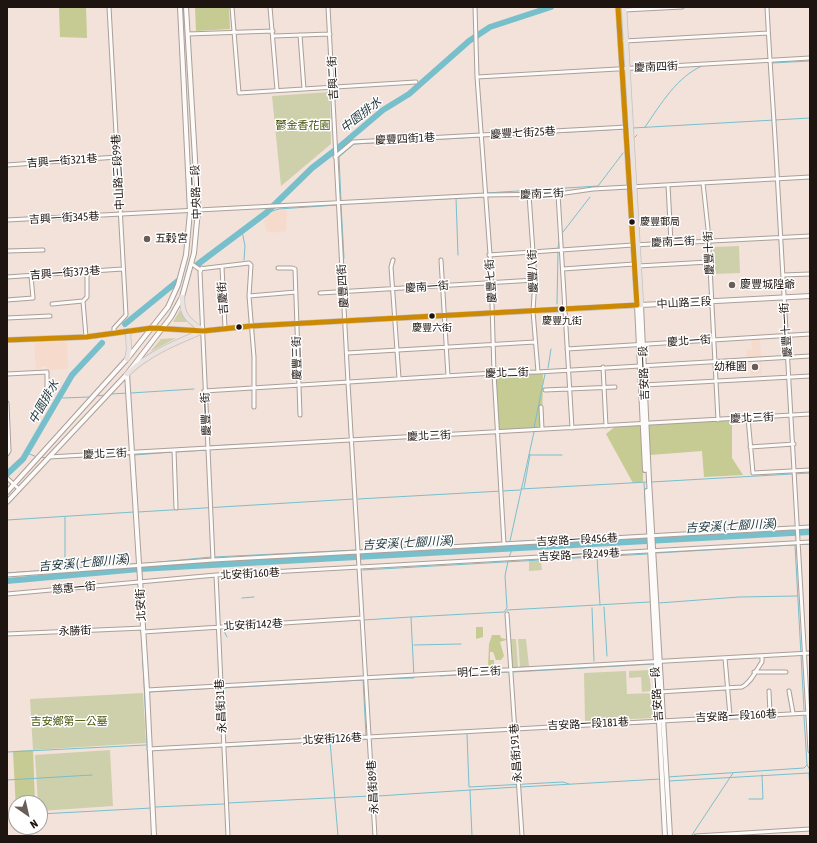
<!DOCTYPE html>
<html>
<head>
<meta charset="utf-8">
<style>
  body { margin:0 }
  #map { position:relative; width:817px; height:843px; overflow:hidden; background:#f2e2da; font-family:"Asap Condensed",sans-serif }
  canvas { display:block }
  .frame { position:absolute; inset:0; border:8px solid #1f1510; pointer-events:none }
  .north { position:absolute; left:8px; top:795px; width:40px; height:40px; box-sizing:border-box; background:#fff; border:1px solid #a5a19f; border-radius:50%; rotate:146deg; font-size:11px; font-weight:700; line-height:16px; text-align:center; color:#1f1510 }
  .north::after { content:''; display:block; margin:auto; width:14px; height:18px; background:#695d57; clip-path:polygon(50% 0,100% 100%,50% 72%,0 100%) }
</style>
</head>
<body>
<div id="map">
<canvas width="817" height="843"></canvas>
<div class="frame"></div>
<div class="north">N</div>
</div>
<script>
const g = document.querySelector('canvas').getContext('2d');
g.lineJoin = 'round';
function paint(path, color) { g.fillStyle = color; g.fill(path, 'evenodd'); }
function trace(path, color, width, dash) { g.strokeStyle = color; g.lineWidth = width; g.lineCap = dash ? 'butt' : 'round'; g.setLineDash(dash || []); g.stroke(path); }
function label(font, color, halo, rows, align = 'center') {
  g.font = font + ' "Asap Condensed","Noto Sans TC",sans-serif'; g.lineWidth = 3; g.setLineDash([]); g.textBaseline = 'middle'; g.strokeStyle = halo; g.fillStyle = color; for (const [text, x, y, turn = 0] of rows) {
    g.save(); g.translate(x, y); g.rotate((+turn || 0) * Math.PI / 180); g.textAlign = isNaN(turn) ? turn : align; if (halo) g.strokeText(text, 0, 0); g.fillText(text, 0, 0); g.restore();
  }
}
paint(new Path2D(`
  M287,210L286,231L271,233L266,230L264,221L271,212Z
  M751,339H760L761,358H747L746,350L752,349Z
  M67,341L68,369L47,370V367L44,366L36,370L34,343Z
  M761,362L762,374L751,375L749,363Z`), '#f6dbcd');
paint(new Path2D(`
  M330,92L331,144L281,186L272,96Z
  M739,246L740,273L714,274L713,247Z
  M180,310L187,322H173Z
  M176,338L150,352L161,339Z
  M529,561H541L542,570L529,571Z
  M510,639H516L518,667L512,668Z
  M518,639H526L529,666L520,668Z
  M649,670L651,691L642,692L641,677L629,678V671Z
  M626,671L627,694L654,693L655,718L585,721L584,673Z
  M143,693L146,743L33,750L30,699Z
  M110,750L113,806L40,811V803H38L35,755Z`), '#ced0ab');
paint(new Path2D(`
  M59,7H86L87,38L60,37Z
  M195,7H229L230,29L196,31Z
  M543,372L542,428L499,432L495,374Z
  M732,420V458L743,475L704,477L702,451L650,455L646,424Z
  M643,424V482L633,483L606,434L617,425Z
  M476,627H483V637L476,639Z
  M492,635H500L501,638L506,639V640L500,642L504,656L501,660H496L493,652H490V660H494V669L480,671V668L488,666L489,644Z
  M33,750L35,803H16V810L13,751Z`), '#c5cb92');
trace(new Path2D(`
  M772,63L810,61
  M645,127C661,104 677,76 704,65
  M633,128L810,118
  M633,139L637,135
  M486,193L598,186L623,153
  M522,196L528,198
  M456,198L458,255
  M341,201L339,157L354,144L623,129
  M341,204L344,258
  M342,204L503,196
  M266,213L279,209L337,205
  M242,231L245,246L244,260
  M563,232L590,197
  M558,248L559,242
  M557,304L558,252
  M555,325L556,315
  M548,368L551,349
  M131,393L194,389
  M111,394L128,393
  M95,396L106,395
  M60,397L63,398L90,397
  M534,428L545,374
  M209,446L247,444
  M176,452L207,450
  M27,453L37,457
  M134,455L173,452
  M529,455H562
  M90,456L131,455
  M40,457L47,458
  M651,482L810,473
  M644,483L648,542
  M524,488L530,455
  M521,489L648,482
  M358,499L520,490
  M138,512L354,499
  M65,517V568
  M7,520L134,512
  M510,541L534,432
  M506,542L644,535
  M795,545L804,710
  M360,550L503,542
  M508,550V547
  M657,553L810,544
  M214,557L357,550
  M509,557L512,550
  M597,557L600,605
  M141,564L211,557
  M363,570L647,554
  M7,573L137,564
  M242,598L254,597
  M659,603L739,597L797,596
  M140,605L149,782
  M604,607L607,656
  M592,608L594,661
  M507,610L650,602
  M364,620L411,617
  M222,627L227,637
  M414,645L461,644
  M513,672L654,664
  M440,676L508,672
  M363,679L366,735
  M366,679L414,678L411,617L504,612L507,608L505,576L508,561
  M223,688L362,680
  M149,692L218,688
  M804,716L807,765L810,770
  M605,726L657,723
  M467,734L469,787L563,782L569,784
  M392,737L497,731
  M225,747L330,741
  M7,752L146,745
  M667,777L804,768L807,765
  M7,780L92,775
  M669,781L809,773L810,792
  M520,787L661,779
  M470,790L472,836
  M378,796L517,787
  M749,799H763L762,775
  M228,803L370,796
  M155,807L224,804
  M40,814L152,808
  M7,815H16
  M692,835L733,773
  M338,836L330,741L366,739`), '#78bfcc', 1);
trace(new Path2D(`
  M198,264L266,213L312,168L338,148L383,110L409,94L469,41L490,27L551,7
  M125,324L179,280
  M7,474L23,459L72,375L102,343
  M7,581L139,569L810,532`), '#78bfcc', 6);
const street = new Path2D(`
  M109,7L126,315L114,328V333
  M232,7L239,93L416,82
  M270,7L277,90
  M328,7L348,383L375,836
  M475,7L477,77L491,268L494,373L504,544
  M767,7C770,68 775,129 778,190C788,377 800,564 810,751
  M624,10L682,7
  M188,34L273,31
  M300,35L304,89
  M274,36L330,34
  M625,41L768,33
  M477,77L810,58
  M335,157L353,142L627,127
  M7,165L117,157
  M703,183L708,229L718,420
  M668,185L671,243
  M558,194L572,428
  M529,195L535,280L533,311L538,372
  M7,220L485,195L558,194L593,189L810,177
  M7,251L43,250
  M489,255L633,245L810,236
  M393,260L391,267L399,378
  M441,260L448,376
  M192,264L199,269L249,263L251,265L249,296L254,357V407
  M222,267L225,328
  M202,268L200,272C205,368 208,464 213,560
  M278,268H292L295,269L300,415
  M563,269L634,264L638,266L709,262
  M783,275L810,274
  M7,277L122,269
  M320,293L535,280
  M249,296L296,292
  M7,300L33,298L31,276
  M83,301L86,337
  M83,301L87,297V272
  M52,304L83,301
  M7,318L50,316
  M567,349L810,334
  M347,353L535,342
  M603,367L606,426
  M7,374L47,372V392
  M644,385L810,376
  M545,390L615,387
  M204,391L494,373L538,372L810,356
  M7,403L9,451L7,454
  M541,407L542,429
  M748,418L753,473L810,470
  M750,447L794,444
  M174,450L176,508
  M49,457L810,414
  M7,478L19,489
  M7,575L213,560L810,527
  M216,575L228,836
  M7,594L216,575L810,542
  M507,614L522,836
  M143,632L362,618
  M7,634L143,628
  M725,658L730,716
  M754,672H786
  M147,690L810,653
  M769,691L770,714
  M789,691L793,713
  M659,692L742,687C751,683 756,670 762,662V656
  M149,749L808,713
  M696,836L810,829`);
const secondary = new Path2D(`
  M637,305L645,470
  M127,374L147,690L154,836
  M647,491L665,836
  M7,492L127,359L168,307L178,285L186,255L190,212L180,7
  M7,502L127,374L171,317L182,297L194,253L198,210L186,7
  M670,836L649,480L641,305L810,296`);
const primary = new Path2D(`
  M618,7L637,305
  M182,297C182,316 187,319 202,330
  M7,340L86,337L152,328L203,331L251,326L641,305L624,7
  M127,359L129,350L128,331
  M127,374C148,354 174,343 201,332`);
trace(street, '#ab9f99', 5);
trace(secondary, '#ab9f99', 6);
trace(primary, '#c9c1bd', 6);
trace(street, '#fdfbf9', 3);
trace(secondary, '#fdfbf9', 4);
trace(primary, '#eae2de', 4.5);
trace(new Path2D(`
  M618,7L637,305
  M7,340L86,337L152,328L203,331L251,326L637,305`), '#cc8903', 5);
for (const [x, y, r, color] of [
  [632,222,3.5,"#1f1510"],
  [147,239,4,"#695d57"],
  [732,285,4,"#695d57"],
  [562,309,3.5,"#1f1510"],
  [432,316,3.5,"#1f1510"],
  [239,327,3.5,"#1f1510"],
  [755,367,4,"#695d57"]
]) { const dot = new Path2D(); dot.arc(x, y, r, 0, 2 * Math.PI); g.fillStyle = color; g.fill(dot); trace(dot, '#fff', 1.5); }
label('10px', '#1f1510', '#fff', [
  ["慶豐郵局",640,222,"left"],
  ["慶豐九街",562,321],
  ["慶豐六街",432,328]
]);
label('11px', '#1f1510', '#fff', [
  ["慶南四街",656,67,-3],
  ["吉興二街",333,78,-93],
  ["慶豐七街25巷",523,133,-3],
  ["慶豐四街1巷",405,139,-3],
  ["吉興一街321巷",62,161,-4],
  ["中山路三段99巷",118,172,-93],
  ["中央路二段",196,192,-92],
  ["慶南三街",542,194,-3],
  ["吉興一街345巷",64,218,-3],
  ["慶南二街",673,242,-3],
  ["慶豐十街",709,253,-93],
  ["慶豐八街",533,271,-92],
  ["吉興一街373巷",65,273,-4],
  ["慶豐七街",491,281,-94],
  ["慶豐四街",343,286,-94],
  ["慶南一街",427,287,-4],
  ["吉慶街",223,298,-94],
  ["中山路三段",684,303,-3],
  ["慶豐十一街",786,330,-94],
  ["慶北一街",689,341,-4],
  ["慶豐三街",297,358,-91],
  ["慶北二街",507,373,-2],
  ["吉安路一段",644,373,-92],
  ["慶豐一街",206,414,-92],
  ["慶北三街",752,418,-3],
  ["慶北三街",429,436,-3],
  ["慶北三街",105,454,-3],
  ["吉安路一段456巷",577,540,-3],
  ["吉安路一段249巷",579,555,-3],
  ["北安街160巷",250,574,-3],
  ["慈惠一街",74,588,-5],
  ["北安街",141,605,-93],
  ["北安街142巷",253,625,-3],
  ["永勝街",75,631,-2],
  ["明仁三街",479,672,-3],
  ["吉安路一段",657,694,-94],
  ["永昌街31巷",221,706,-93],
  ["吉安路一段160巷",736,716,-3],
  ["吉安路一段181巷",588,724,-3],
  ["北安街126巷",332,739,-3],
  ["永昌街191巷",516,753,-94],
  ["永昌街89巷",373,787,-93]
]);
label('11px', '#45540a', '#fff', [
  ["鬱金香花園",303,126],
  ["吉安鄉第一公墓",69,722]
]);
label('11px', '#1f1510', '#fff', [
  ["五榖宮",155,239],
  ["慶豐城隍爺",740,285],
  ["幼稚園",747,367,"right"]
], 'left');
label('italic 12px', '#223a40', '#fff', [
  ["中園排水",361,115,-38],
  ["中園排水",44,402,-60],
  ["吉安溪 (七腳川溪)",731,526,-3],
  ["吉安溪 (七腳川溪)",408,543,-3],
  ["吉安溪 (七腳川溪)",84,563,-5]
]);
</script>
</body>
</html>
